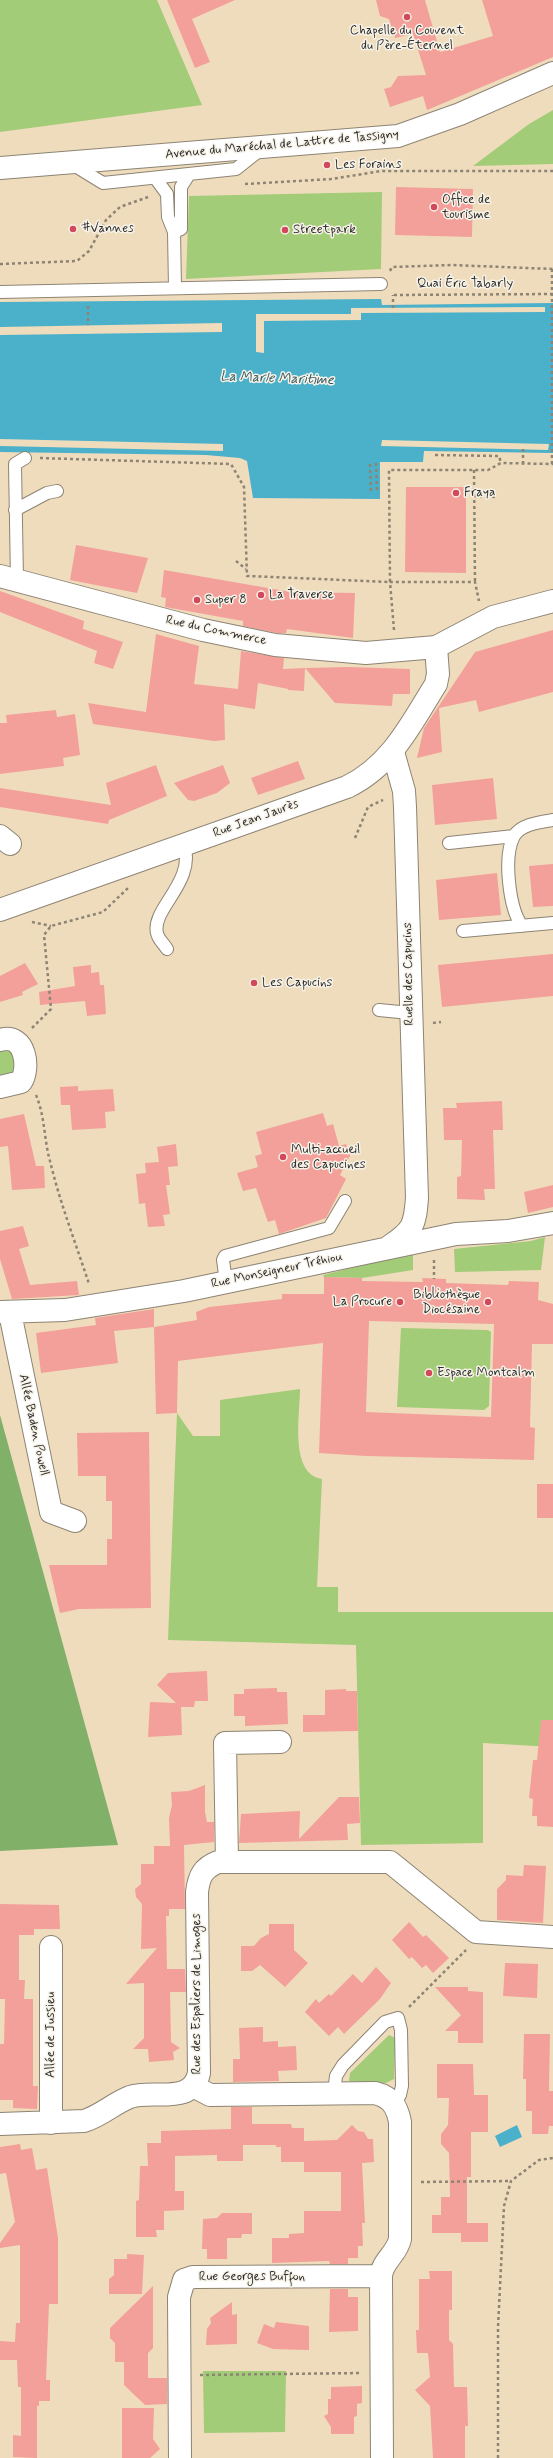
<!DOCTYPE html>
<html>
<head>
<meta charset="utf-8">
<style>
  body { margin:0 }
  canvas { display:block; background:#efdcbc }
</style>
</head>
<body>
<canvas width="553" height="2458"></canvas>
<script>
const g = document.querySelector('canvas').getContext('2d');
g.lineJoin = 'round';
function paint(path, color) { g.fillStyle = color; g.fill(path, 'evenodd'); }
function trace(path, color, width, dash) { g.strokeStyle = color; g.lineWidth = width; g.lineCap = dash ? 'butt' : 'round'; g.setLineDash(dash || []); g.stroke(path); }
function label(font, color, halo, rows, align = 'center') {
  g.font = font + ' Mynerve,sans-serif'; g.lineWidth = 3; g.setLineDash([]); g.textBaseline = 'middle'; g.strokeStyle = halo; g.fillStyle = color; for (const [text, x, y, turn = 0] of rows) {
    g.save(); g.translate(x, y); g.rotate((+turn || 0) * Math.PI / 180); g.textAlign = isNaN(turn) ? turn : align; if (halo) g.strokeText(text, 0, 0); g.fillText(text, 0, 0); g.restore();
  }
}
paint(new Path2D(`
  M0,0H157L202,105L0,132Z
  M553,110V164L473,166L529,124Z
  M382,192L381,269L186,279L189,196Z
  M7,1048L15,1054L16,1075L0,1082V1049Z
  M545,1237L541,1270L455,1272L454,1249L531,1241Z
  M413,1253V1270L362,1278L324,1277L323,1275Z
  M401,1328L488,1330L491,1332L489,1406L484,1410L397,1407Z
  M300,1389C300,1414 289,1474 322,1479L317,1587H338V1612H553V1747L483,1743V1843L361,1845L356,1645L168,1640L177,1413L193,1436H220V1400Z
  M389,2035L395,2038L394,2079L386,2083L349,2081L350,2073Z
  M203,2371H286L285,2432L204,2433Z`), '#a2cc78');
paint(new Path2D(`
  M0,1415L118,1845L0,1851Z`), '#81b068');
paint(new Path2D(`
  M381,299L382,305L553,303V453L424,451L423,462H380V499L253,498L247,461L240,458L206,455L0,452V302Z
  M517,2125L522,2137L500,2147L495,2136Z`), '#4bb0ca');
paint(new Path2D(`
  M545,307V312L361,313V320L264,321V353L256,352V314H351V308Z
  M222,323V332L0,335V327Z
  M0,439L223,444V451L0,446Z
  M382,440L549,444L548,450L381,446Z`), '#efdcbc');
paint(new Path2D(`
  M167,0H235L192,19L210,62L195,68Z
  M376,0H425L440,52L493,36L482,0H553V57L427,110L423,96L390,107L384,89L391,87L398,76L426,75L413,34L395,38L389,19L380,16Z
  M396,187L473,189L472,237L395,235Z
  M406,487H466V573L405,572Z
  M76,545L148,558L137,593L70,580Z
  M164,570L291,592L355,593L353,638L287,629L286,633H277L243,626V621L165,607L166,598L161,597Z
  M0,591L84,621L83,629L123,642L113,669L94,663L97,651L0,612Z
  M553,630V692L479,712L476,700L439,708L442,752L417,758L424,728L475,652Z
  M156,634L199,646L194,684L238,689L241,651L284,658L283,669L305,668L304,691L288,690V689L258,683L255,709L224,704L225,740L214,741L93,724L88,703L146,712Z
  M349,667L410,669V694H393L392,706L335,703L305,668Z
  M56,710L57,717L75,714L80,755L63,758L64,766L0,774V723H7L6,715Z
  M298,761L305,779L258,795L251,778Z
  M156,765L167,796L109,820L108,824L0,807V788L111,805L106,783Z
  M223,765L230,783L217,793L194,801L188,800L174,783Z
  M493,778L497,819L435,825L432,785Z
  M553,864V906L533,907L529,866Z
  M497,873L501,915L439,920L436,880Z
  M553,954V996L442,1007L438,965Z
  M25,963L38,984L22,992L23,995L0,1002V976Z
  M91,965V973L99,972L100,985H104L106,1014L87,1016L85,1001L40,1005L39,992L75,986L73,967Z
  M78,1086V1091L113,1089L115,1111L105,1112L106,1128L72,1130L70,1105H61L60,1087Z
  M502,1101L503,1130H493L495,1189H484L485,1200L457,1199V1177L461,1176L462,1140H444L443,1108H457L456,1103Z
  M323,1113L327,1126L333,1124L339,1146L346,1144L350,1156L340,1175L346,1179L326,1218L279,1234L275,1220L268,1222L256,1188L243,1191L237,1173L258,1167L255,1156L262,1154L256,1132Z
  M24,1114L36,1166H44L45,1188L12,1190L8,1146L0,1147V1119Z
  M176,1144L178,1166L168,1167L170,1185H166L170,1214L163,1215L165,1226L148,1227L145,1203L139,1204L136,1174L146,1173L145,1163L159,1162L157,1147Z
  M553,1185V1207L528,1213L524,1192Z
  M23,1226L29,1246L19,1249L30,1285L77,1281L79,1295L12,1299L0,1259V1231Z
  M324,1277L362,1278V1281L423,1282L422,1278L446,1279V1283L508,1285L509,1281L539,1282L538,1300L553,1304V1344H532L530,1427L535,1428L534,1460L366,1456L319,1453L323,1343L178,1361L177,1413L156,1414L154,1327L197,1320L196,1312L209,1307L282,1299V1294H324ZM369,1321L494,1324L491,1417L366,1412Z
  M154,1309V1327L114,1331L118,1363L41,1373L36,1333L96,1325L95,1318Z
  M149,1432L151,1608L79,1609L60,1613L49,1565H107V1539H112V1501H106V1476H78L77,1433Z
  M537,1484H553V1518H537Z
  M207,1671L208,1701H195L194,1707H181L182,1735L148,1737L150,1702L176,1703L157,1685L168,1673Z
  M277,1688V1692H287L288,1724L245,1726V1716H234V1694H244V1689Z
  M346,1689V1691H357L358,1731L303,1732V1715H325V1690Z
  M541,1720H553V1827L537,1826V1816H532L533,1799L529,1798L533,1760H537Z
  M205,1785V1812L207,1822H214V1842L184,1845L185,1909H169V1916H166L167,1969H185L186,1992H170L171,2042L180,2048L173,2052L174,2060L149,2062L148,2049H133L144,2038V1983L126,1984L157,1948L141,1949L142,1904L136,1897L135,1889L141,1884V1864H154V1846H170L169,1818L172,1805L171,1792L189,1791Z
  M339,1797H359L360,1823L347,1824L348,1840L239,1843L241,1814L300,1811L299,1839Z
  M524,1865L546,1866L543,1923L497,1920V1889L506,1880V1875L523,1876Z
  M0,1904L59,1905L60,1929H34V1935H19V1980H25L24,1999H33V2086H38L37,2109L13,2108V2100H0V2044H4L5,1999H0Z
  M409,1922L423,1937L426,1935L449,1958L433,1973L426,1965L422,1968L412,1957L409,1959L392,1940Z
  M269,1924H294V1950L308,1963L285,1987L260,1965L252,1971H241V1946H254L261,1938L269,1934Z
  M505,1963L538,1964L537,1998L503,1996Z
  M376,1967L391,1983L380,1999L344,2034L338,2027L329,2036L305,2012L316,1999L319,2003L329,1994L331,1996L353,1974L362,1983Z
  M435,1987H468V1991L483,1992V2043H458V2031H445L461,2015Z
  M263,2027V2042L278,2041V2047L296,2046L297,2070L278,2071L279,2081L233,2082V2059H240L239,2028Z
  M524,2034H550L549,2091H553V2126H549L548,2134H532V2111H526V2079H523Z
  M437,2064H473L474,2095H488V2132H471V2177H467V2223H488V2242H461V2233H432V2215H441V2197H450L449,2153L441,2144V2134L448,2125L449,2098H437Z
  M231,2107H252V2124H291L292,2128H304V2141L337,2140L352,2125L358,2131L364,2132L368,2139H373L374,2162L362,2163L365,2223H362L363,2246H358V2258H348V2264H330L329,2261L272,2263V2238H289V2234L304,2233V2211H341V2172H304V2162H281V2147H276V2145H243V2161H217V2155L175,2156V2191H184V2210L164,2211V2230H156L157,2237H136V2201L139,2200L140,2166H148L147,2143H161V2131L231,2129Z
  M20,2144L21,2150L32,2148L36,2170L47,2168L58,2238V2304H49L46,2380H50V2401H39V2406H37V2458L13,2457V2435L21,2436V2387H18L17,2360H0V2341L15,2342L16,2323H20V2245L0,2248V2243L15,2222L6,2173L0,2174V2147Z
  M222,2213H252V2234H242L241,2238H227V2259H207V2249H202L203,2219L217,2218Z
  M127,2254L144,2255L142,2294H109V2279L114,2275V2259H127Z
  M429,2271H452V2310H449V2340L453,2344L454,2387H467L468,2426H465V2458H433L430,2406L415,2390L430,2377L428,2353H417L416,2330H419V2279H430Z
  M153,2286V2348L148,2353V2378H167V2404L145,2405L124,2385V2362H115V2343L110,2338V2328Z
  M330,2289H348V2297H358V2331L329,2332Z
  M232,2302V2315L237,2314V2344L206,2345L207,2329L211,2323L210,2318Z
  M276,2322L309,2326V2350L273,2349L257,2343L264,2324L274,2328Z
  M362,2386V2403L357,2404V2416L354,2417V2434H331V2427L324,2416L328,2414V2399H331V2387Z
  M122,2408H154L153,2439L160,2449L150,2458H122Z`), '#f3a09a');
const lane = new Path2D(`
  M72,164L103,183L236,169L260,150
  M156,179L167,194L168,217L174,232L175,288
  M174,232L181,229V187L188,176
  M0,292L381,284
  M15,510L47,493L57,491
  M17,580L15,464L25,458
  M449,843L514,836
  M522,926C509,908 503,856 514,836C521,824 541,822 553,820
  M463,931L553,923
  M167,949C164,944 158,939 157,933C151,909 196,882 184,845
  M379,1010L410,1013
  M226,1282L223,1260L225,1256L329,1228L345,1201
  M334,2093L336,2076L343,2065L385,2022L398,2018L401,2030L402,2086L400,2095L394,2104`);
const street = new Path2D(`
  M0,836L10,844
  M0,1040C26,1032 30,1069 21,1082L0,1087
  M390,1246C413,1231 415,1225 417,1198L405,807L404,791L393,752
  M0,1312L65,1310L184,1291L456,1234L508,1231L553,1223
  M10,1313L51,1512L75,1521
  M227,1862L225,1743L280,1742
  M51,1947V2123
  M193,2086L210,2095L375,2093C391,2097 397,2106 400,2122V2239C397,2254 382,2261 381,2276L382,2458
  M0,2124L84,2121C101,2116 114,2103 130,2097C153,2089 192,2106 199,2073L197,1892C199,1876 203,1868 218,1862H390L476,1932L553,1937
  M180,2458L179,2297L184,2280L193,2277L381,2276`);
const secondary = new Path2D(`
  M0,168L398,136L460,114L553,73
  M0,576L203,630L275,645L366,653L436,647L493,617L553,601
  M0,910L347,787C391,766 411,724 436,684L438,674L436,647`);
trace(lane, '#8d8474', 14);
trace(street, '#8d8474', 24);
trace(secondary, '#8d8474', 24);
trace(new Path2D(`
  M245,184L332,179L381,171H553
  M0,264L77,261L89,251L106,220L120,207L148,197
  M552,269V464
  M390,271L392,267L452,265L553,269
  M394,295L553,294
  M88,306V325
  M393,308V295
  M523,449V464
  M435,455L499,456L501,463
  M40,458L231,464L244,487L247,576L390,582L389,470H488L501,463L553,464
  M376,463L377,490
  M370,464L371,493
  M474,470L475,582
  M474,496L496,497
  M236,561L246,569
  M394,630L390,582H475L479,601
  M355,838L368,807L383,800
  M32,922L51,926
  M433,1023L441,1022
  M32,1028L51,1009L44,935L51,926L103,912L128,888
  M36,1095C45,1116 44,1140 50,1161C60,1203 76,1244 89,1284
  M434,1260V1279
  M409,2007L466,1950
  M421,2182L511,2181
  M200,2375L361,2373
  M498,2458V2327L504,2206L511,2181L539,2160L553,2158`), '#8d8474', 2.5, [3, 3]);
trace(lane, '#fff', 12);
trace(street, '#fff', 22);
trace(secondary, '#fff', 22);
for (const [x, y, r, color] of [
  [407,17,4,"#d1495b"],
  [327,165,4,"#d1495b"],
  [434,207,4,"#d1495b"],
  [73,229,4,"#d1495b"],
  [285,230,4,"#d1495b"],
  [456,493,4,"#d1495b"],
  [261,595,4,"#d1495b"],
  [197,600,4,"#d1495b"],
  [254,983,4,"#d1495b"],
  [283,1157,4,"#d1495b"],
  [400,1302,4,"#d1495b"],
  [488,1302,4,"#d1495b"],
  [429,1373,4,"#d1495b"]
]) { const dot = new Path2D(); dot.arc(x, y, r, 0, 2 * Math.PI); g.fillStyle = color; g.fill(dot); trace(dot, '#f7f3e8', 1.5); }
label('13px', '#2b2b2b', '#f7f3e8', [
  ["Chapelle du Couvent",407,31,"center"],
  ["du Père-Éternel",407,46,"center"],
  ["Les Forains",335,165],
  ["Office de",442,200],
  ["tourisme",442,215],
  ["#Vannes",81,229],
  ["Streetpark",293,230],
  ["Fraya",464,493],
  ["La Traverse",269,595],
  ["Super 8",205,600],
  ["Les Capucins",262,983],
  ["Multi-accueil",291,1150],
  ["des Capucines",291,1165],
  ["Bibliothèque",480,1295,"right"],
  ["Diocésaine",480,1310,"right"],
  ["La Procure",392,1302,"right"],
  ["Espace Montcalm",437,1373]
], 'left');
label('13px', '#2b2b2b', '#f7f3e8', [
  ["Avenue du Maréchal de Lattre de Tassigny",282,145,-5],
  ["Quai Éric Tabarly",465,284],
  ["Rue du Commerce",216,631,12],
  ["Rue Jean Jaurès",256,819,-20],
  ["Ruelle des Capucins",409,974,-91],
  ["Rue Monseigneur Tréhiou",277,1271,-12],
  ["Allée Baden Powell",33,1425,78],
  ["Rue des Espaliers de Limoges",197,1994,-90],
  ["Allée de Jussieu",51,2035,-90],
  ["Rue Georges Buffon",252,2277]
]);
label('italic 14px', '#365a63', '#f7f3e8', [
  ["La Marle Maritime",277,379,2]
]);
</script>
</body>
</html>
